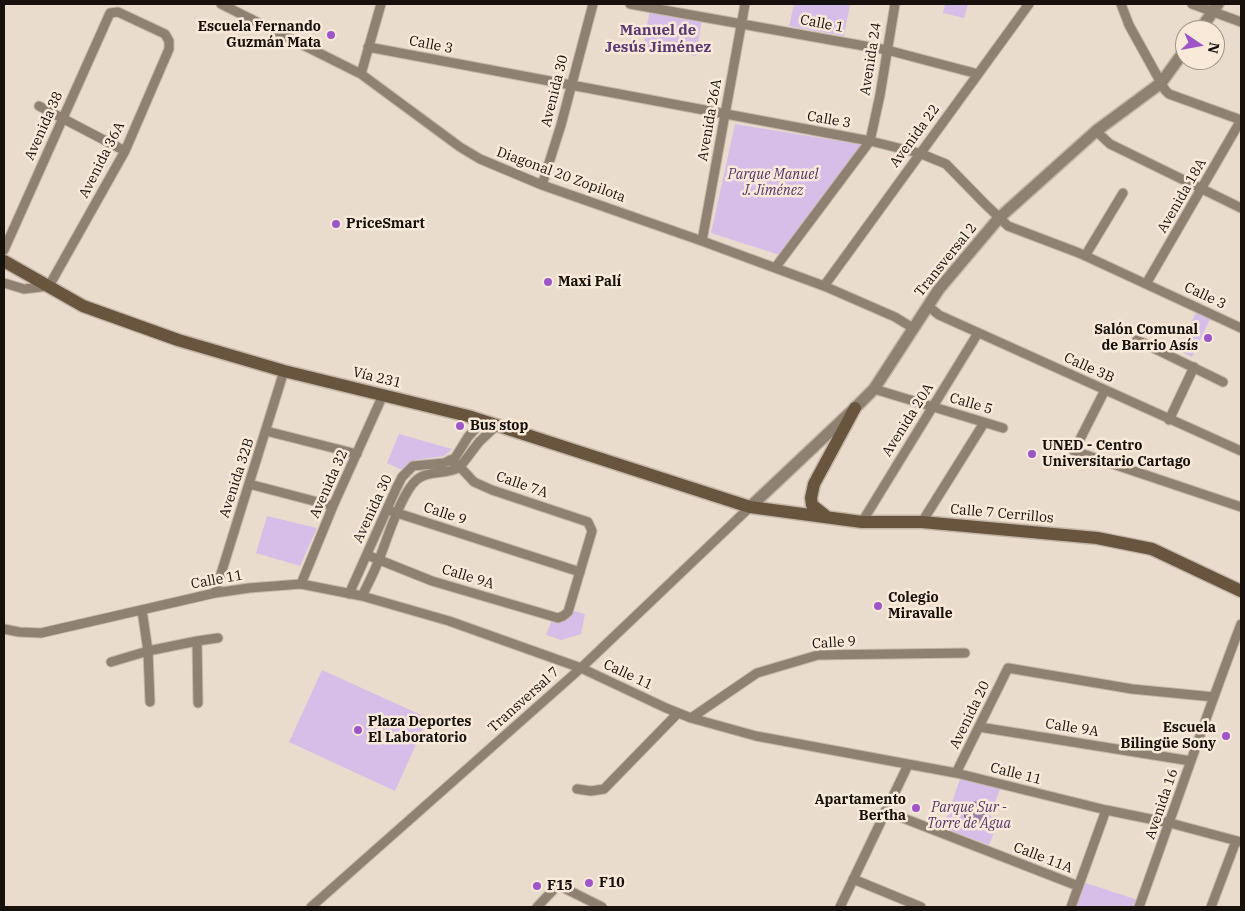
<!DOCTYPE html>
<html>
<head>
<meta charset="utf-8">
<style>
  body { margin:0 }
  #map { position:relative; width:1245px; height:911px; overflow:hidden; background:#eadccc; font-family:"IBM Plex Serif",serif }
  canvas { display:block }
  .frame { position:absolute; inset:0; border:5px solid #16110c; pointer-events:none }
  .north { position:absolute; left:1175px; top:20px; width:50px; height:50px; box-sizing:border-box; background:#f8e9d9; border:1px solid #9e9387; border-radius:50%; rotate:102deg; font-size:14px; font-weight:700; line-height:20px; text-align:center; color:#16110c }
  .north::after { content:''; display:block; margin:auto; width:18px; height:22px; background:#9d55c8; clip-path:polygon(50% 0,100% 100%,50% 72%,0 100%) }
</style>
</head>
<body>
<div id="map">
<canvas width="1245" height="911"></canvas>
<div class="frame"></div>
<div class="north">N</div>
</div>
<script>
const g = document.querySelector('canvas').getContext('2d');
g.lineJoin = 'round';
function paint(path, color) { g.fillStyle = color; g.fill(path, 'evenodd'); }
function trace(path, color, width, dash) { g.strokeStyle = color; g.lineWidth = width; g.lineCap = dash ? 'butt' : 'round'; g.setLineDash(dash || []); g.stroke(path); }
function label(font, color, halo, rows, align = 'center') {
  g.font = font + ' "IBM Plex Serif",serif'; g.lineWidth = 5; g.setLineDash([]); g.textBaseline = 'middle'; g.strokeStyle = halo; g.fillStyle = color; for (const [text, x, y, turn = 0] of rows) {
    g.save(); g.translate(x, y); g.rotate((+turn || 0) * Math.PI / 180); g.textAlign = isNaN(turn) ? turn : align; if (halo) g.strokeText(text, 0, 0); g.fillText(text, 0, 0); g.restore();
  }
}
paint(new Path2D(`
  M794,4H850L844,36L789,26Z
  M945,4H968L964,18L943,13Z
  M650,9L702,19L696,56L643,47Z
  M735,124L864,145L780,255L711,233Z
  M1198,308L1212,315L1192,357L1182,352L1192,334L1187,332Z
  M399,434L452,449L444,456L416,460L402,470L387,463Z
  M267,516L317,528L300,566L256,553Z
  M571,610L585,614L581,634L561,640L546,635L551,622L564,618Z
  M322,670L428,718L395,791L289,742Z
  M960,779L1003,788L1000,789L990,816L999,820L989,845L943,828Z
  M1080,881L1141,901L1139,907H1071Z`), '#d6bee9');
const water = new Path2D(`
  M964 813a11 11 0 1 1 22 0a11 11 0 1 1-22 0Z`);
paint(water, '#967fa8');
trace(water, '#705e79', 1);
const minor = new Path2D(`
  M221,4L361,74L460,147L480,159L542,185L702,241L824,286L895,317L913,328
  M630,4L887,50L978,74
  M1121,4L1129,25L1165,90L1169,94L1241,120
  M1192,4L1241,22
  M368,47L870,141L919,153L946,164L984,203L1008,226L1079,253L1241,328
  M361,74L381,4
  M39,106L125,151
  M1096,131L1110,144L1241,208
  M542,185L561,125L593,4
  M702,241L745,4
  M4,250L110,13L118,12L165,34L169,41V49L125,151L49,286L24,289L4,283
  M1085,256L1123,193
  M775,268L870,141L880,95L895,4
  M1146,284L1241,120
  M824,286L1029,4
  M928,306L939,315L1241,451
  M1137,340L1223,382
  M874,389L1003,428
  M1105,390L1074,451L1241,507
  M1169,420L1194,367
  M266,431L357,454
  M249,484L333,506
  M391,511L580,572
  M862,522L978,333
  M922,522L984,423
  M367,555L432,581L558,618L563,616L568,612L592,531L588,522L492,490L474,482L460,467L450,460
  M301,584L333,506L383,395
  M215,593L284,371
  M349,594L396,489L402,477L413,466L444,463L455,458L468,437L483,420
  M362,596C368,584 375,571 380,557C387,539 403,488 419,478C430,470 447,475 460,467L479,442L497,425
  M142,610L148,651L150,702
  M4,629L19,632L41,633L215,593L249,588L301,584L362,596L449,621L581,668L666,708L691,718L756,736L956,773L1106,810L1170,823L1241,842
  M197,641L218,638
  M111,662L148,651L197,641L198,703
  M691,718L757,673L818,655L965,653
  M979,727L1191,761
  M956,773L1008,668L1132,689L1214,697
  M577,789L591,791L604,789L678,713
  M885,811L1078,886
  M853,879L921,907
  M311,907L581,668L750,507
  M537,907L558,885L602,907
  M840,907L908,765
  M1071,907L1106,810
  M1139,907C1173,813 1205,718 1241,624
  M1211,907L1236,841`);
const tertiary = new Path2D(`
  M1200,30L1218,4
  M750,507L855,408L874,389L939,289L999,218L1096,131L1161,83L1185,50`);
const secondary = new Path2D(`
  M4,261L83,306L178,340L284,371L468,416L750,507L862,522H922L1097,538L1152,549L1241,591
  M827,517L812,505L811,498L814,484L855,408`);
trace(minor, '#c4b7a9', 11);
trace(tertiary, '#c4b7a9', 14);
trace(secondary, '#c4b7a9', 15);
trace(minor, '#8f8171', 9);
trace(tertiary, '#8f8171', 11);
trace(secondary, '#69553d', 12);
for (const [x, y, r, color] of [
  [331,35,5,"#9d55c8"],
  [336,224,5,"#9d55c8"],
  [548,282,5,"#9d55c8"],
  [1208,338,5,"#9d55c8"],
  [460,426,5,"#9d55c8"],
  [1032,454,5,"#9d55c8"],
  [878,606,5,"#9d55c8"],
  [358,730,5,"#9d55c8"],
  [1226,736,5,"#9d55c8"],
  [916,808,5,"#9d55c8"],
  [589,883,5,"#9d55c8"],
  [537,886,5,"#9d55c8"]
]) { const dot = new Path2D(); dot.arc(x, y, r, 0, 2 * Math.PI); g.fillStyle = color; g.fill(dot); trace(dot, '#f8e9d9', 2); }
label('14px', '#16110c', '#f8e9d9', [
  ["Calle 1",822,24,11],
  ["Calle 3",431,45,11],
  ["Avenida 24",871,59,-81],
  ["Avenida 30",555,91,-76],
  ["Avenida 26A",710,120,-80],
  ["Calle 3",829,120,10],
  ["Avenida 38",44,126,-66],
  ["Avenida 22",915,136,-54],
  ["Avenida 36A",102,160,-63],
  ["Diagonal 20 Zopilota",561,175,20],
  ["Avenida 18A",1182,196,-60],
  ["Transversal 2",946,260,-51],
  ["Calle 3",1205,296,25],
  ["Calle 3B",1089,368,24],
  ["Vía 231",377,378,14],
  ["Calle 5",971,404,16],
  ["Avenida 20A",908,420,-58],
  ["Avenida 32B",237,478,-72],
  ["Avenida 32",329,484,-66],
  ["Calle 7A",522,485,19],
  ["Avenida 30",373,509,-65],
  ["Calle 9",445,514,18],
  ["Calle 7 Cerrillos",1002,514,5],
  ["Calle 9A",468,577,17],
  ["Calle 11",217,580,-10],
  ["Calle 9",834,643,-3],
  ["Calle 11",628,675,25],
  ["Transversal 7",524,700,-42],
  ["Avenida 20",970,715,-64],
  ["Calle 9A",1072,728,9],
  ["Calle 11",1016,774,14],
  ["Avenida 16",1162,804,-71],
  ["Calle 11A",1043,858,21]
]);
label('bold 14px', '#16110c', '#f8e9d9', [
  ["Escuela Fernando",321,27,"right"],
  ["Guzmán Mata",321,43,"right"],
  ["PriceSmart",346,224],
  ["Maxi Palí",558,282],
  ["Salón Comunal",1198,330,"right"],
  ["de Barrio Asís",1198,346,"right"],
  ["Bus stop",470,426],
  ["UNED - Centro",1042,446],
  ["Universitario Cartago",1042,462],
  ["Colegio",888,598],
  ["Miravalle",888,614],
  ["Plaza Deportes",368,722],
  ["El Laboratorio",368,738],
  ["Escuela",1216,728,"right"],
  ["Bilingüe Sony",1216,744,"right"],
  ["Apartamento",906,800,"right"],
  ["Bertha",906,816,"right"],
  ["F10",599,883],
  ["F15",547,886]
], 'left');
label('italic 14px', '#56356b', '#f8e9d9', [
  ["Parque Manuel",773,175],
  ["J. Jiménez",773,191],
  ["Parque Sur -",969,808],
  ["Torre de Agua",969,824]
]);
label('bold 15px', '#5a3871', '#f8e9d9', [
  ["Manuel de",658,31],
  ["Jesús Jiménez",658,48]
]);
</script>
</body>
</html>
